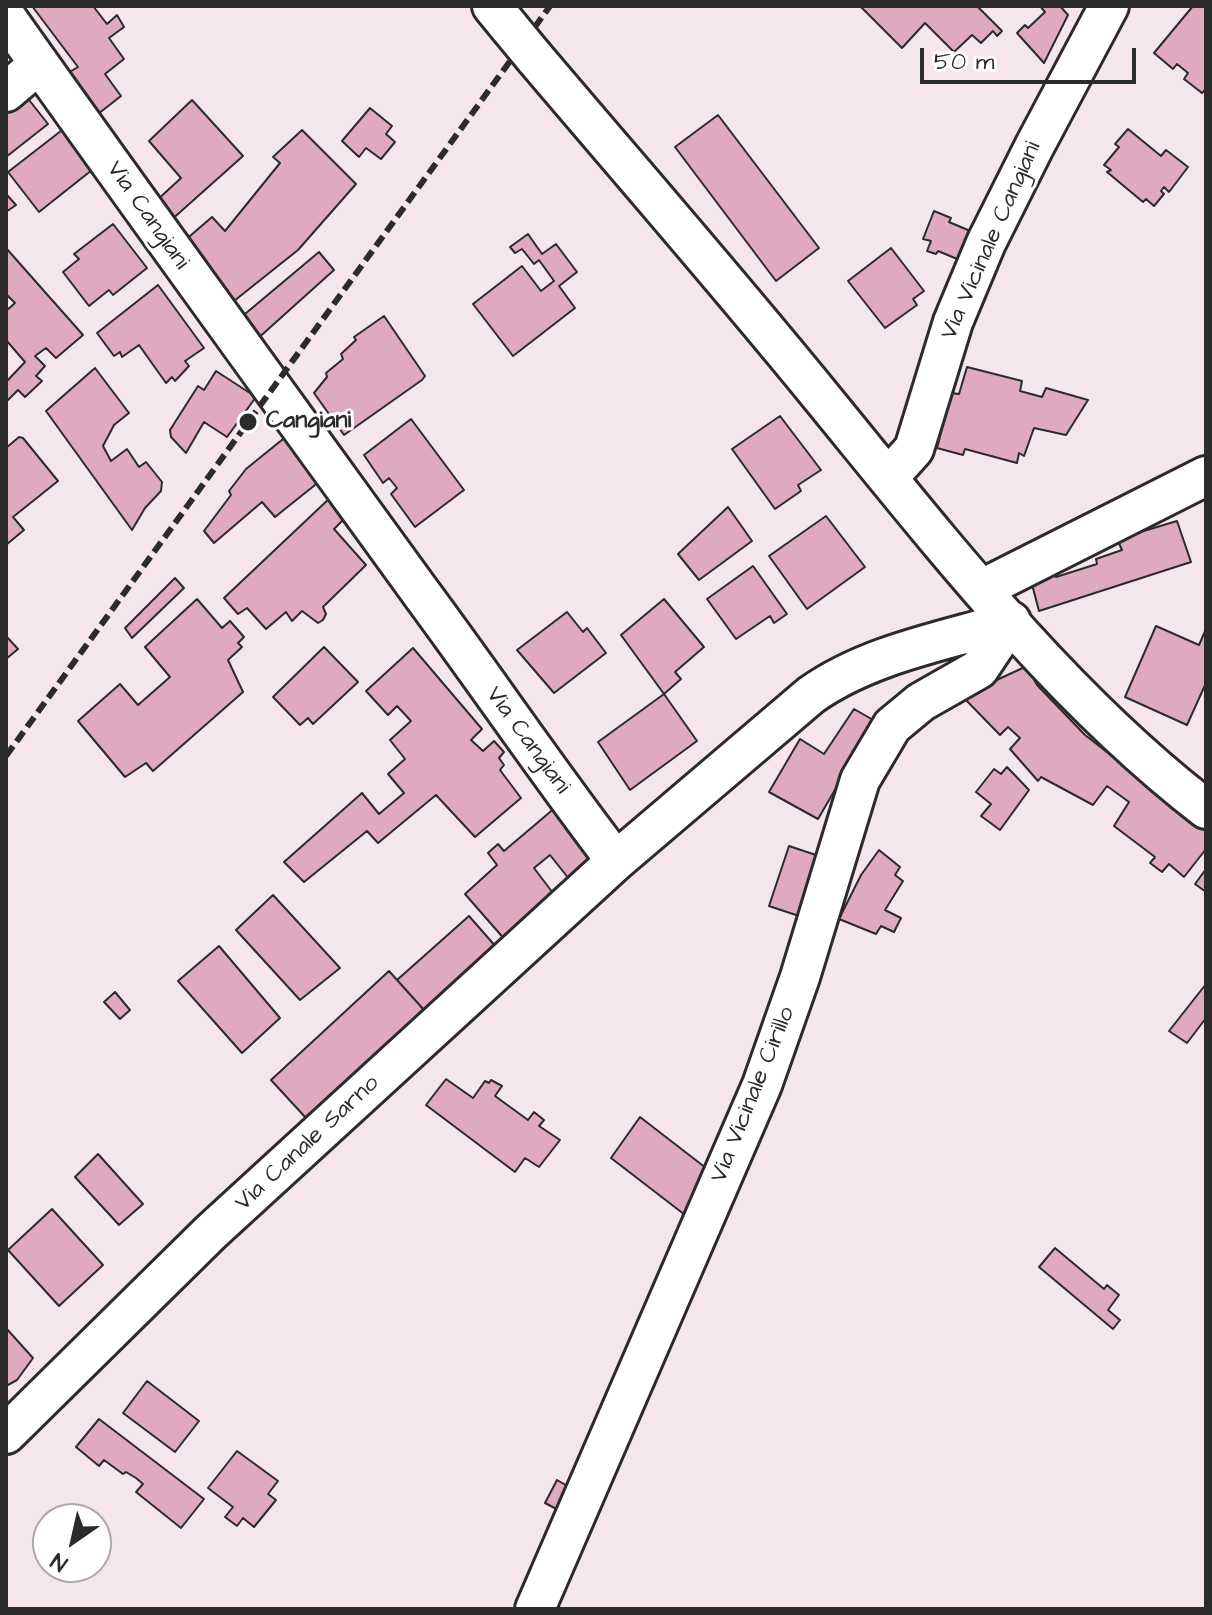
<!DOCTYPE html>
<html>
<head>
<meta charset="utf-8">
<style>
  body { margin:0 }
  #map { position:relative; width:1212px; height:1615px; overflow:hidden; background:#f5e5ec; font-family:"Architects Daughter",sans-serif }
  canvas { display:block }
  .frame { position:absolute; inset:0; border:8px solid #2b2b2b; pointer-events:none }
  .north { position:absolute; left:32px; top:1503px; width:80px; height:80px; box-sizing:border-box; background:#fff; border:2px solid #aaa; border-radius:50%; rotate:214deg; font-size:22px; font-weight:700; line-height:32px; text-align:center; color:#2b2b2b }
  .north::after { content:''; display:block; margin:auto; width:28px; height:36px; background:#2b2b2b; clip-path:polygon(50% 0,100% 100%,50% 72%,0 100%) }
  .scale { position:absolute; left:920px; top:48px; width:216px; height:36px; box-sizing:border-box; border:4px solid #2b2b2b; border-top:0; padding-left:10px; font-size:24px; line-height:28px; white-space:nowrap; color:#2b2b2b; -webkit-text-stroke:6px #fff; paint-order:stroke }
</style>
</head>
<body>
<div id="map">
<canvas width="1212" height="1615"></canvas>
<div class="frame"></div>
<div class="north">N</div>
<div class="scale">50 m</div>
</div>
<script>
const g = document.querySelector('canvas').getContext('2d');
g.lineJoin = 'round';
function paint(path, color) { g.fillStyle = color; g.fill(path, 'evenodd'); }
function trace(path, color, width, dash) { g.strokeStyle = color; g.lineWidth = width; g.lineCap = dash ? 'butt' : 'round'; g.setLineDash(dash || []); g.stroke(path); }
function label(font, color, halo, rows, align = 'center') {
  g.font = font + ' "Architects Daughter",sans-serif'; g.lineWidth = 6; g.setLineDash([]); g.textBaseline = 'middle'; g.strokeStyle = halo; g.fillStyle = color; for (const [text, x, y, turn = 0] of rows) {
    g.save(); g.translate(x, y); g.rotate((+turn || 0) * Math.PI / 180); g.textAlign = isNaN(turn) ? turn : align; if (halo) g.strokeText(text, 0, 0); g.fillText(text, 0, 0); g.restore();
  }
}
const building = new Path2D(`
  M32,6H93L107,24L117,15L124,27L109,38L124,59L105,74L121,96L98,114L68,73L78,67Z
  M860,6H977L1002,31L997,36L993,31L981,43L972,35L954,52L925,23L902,48Z
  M1040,6H1060L1068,15L1044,63L1017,33L1025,25L1028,28L1045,12Z
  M1193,6H1206V89L1202,93L1184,79L1188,73L1177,64L1173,69L1154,53Z
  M22,91L48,124L6,157V103Z
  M192,100L243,156L169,222L155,202L181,178L149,141Z
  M370,108L392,126L386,134L395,142L381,159L366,148L359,157L342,141Z
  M718,115L819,248L776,281L675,147Z
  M66,127L97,166L39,212L8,172Z
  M1128,129L1161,156L1166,150L1188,167L1169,192L1164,187L1161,191L1164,194L1154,206L1146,199L1143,202L1107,172L1111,170L1104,165L1119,147L1115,144Z
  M302,130L356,184L298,250L229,305L183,242L212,217L225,231L280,163L273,157Z
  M6,194L16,205L6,212Z
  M934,211L951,218L949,222L975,233L962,261L938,251L936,254L927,251L931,241L923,239Z
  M113,224L147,268L113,295L109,290L89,306L63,272L79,259L74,254Z
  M528,234L542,254L556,244L577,272L559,286L575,308L513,356L473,304L522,266L541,291L554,281L539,260L534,264L522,249L515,253L510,247Z
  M6,248L83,335L56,358L46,348L35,356L45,366L36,376L42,381L25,397L18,390L7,401L6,382L25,362L6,340V311L15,303L6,294Z
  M891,248L924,291L913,299L917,305L885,328L848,281Z
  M319,252L334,270L255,341L239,319Z
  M158,285L204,348L185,361L189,366L175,381L172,377L166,383L139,345L122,357L120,352L114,356L97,333Z
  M384,316L425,376L422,380L344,435L314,393L327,377L326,373L343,359L341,354L356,340L354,337Z
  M967,367L1022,381L1020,391L1042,397L1046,388L1088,400L1066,435L1034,428L1024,456L1019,453L1017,463L965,449L963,455L937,448L951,393L959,394Z
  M95,368L129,413L114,425L103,446L111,461L127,449L139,467L146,462L162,482L161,491L145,508L132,530L46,411Z
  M216,371L256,397L227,437L204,422L186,453L171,437L170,430L198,386L204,390Z
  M780,416L821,470L798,485L801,491L775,509L732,449Z
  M411,419L464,490L415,527L391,494L397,488L389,478L383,483L364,455Z
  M288,435L325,477L275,517L262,502L214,543L204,531L231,495L229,491L246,469Z
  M19,437L23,438L58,481L13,517L24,530L6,545V448Z
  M332,496L349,514L334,529L366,565L323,607L326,614L323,620L318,623L302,611L292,621L286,612L266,629L247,608L238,614L224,598Z
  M728,507L752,541L699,580L678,554Z
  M826,516L865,567L807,609L769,556Z
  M1177,521L1191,562L1039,611L1029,573L1053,565L1056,577L1097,564L1096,559L1122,550L1117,539Z
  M753,566L787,614L774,623L770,616L736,639L707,599Z
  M175,578L184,588L132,638L125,628Z
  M197,599L222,628L230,621L244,637L238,643L242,647L228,660L243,692L153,771L146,763L125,777L78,721L120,684L138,705L170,677L145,647Z
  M664,599L704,647L675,672L681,679L664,694L621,635Z
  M567,612L583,632L587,628L606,653L554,693L517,650Z
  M1156,626L1199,645L1206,629V683L1187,725L1125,697Z
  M6,636L18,649L6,659Z
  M324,647L358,682L313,724L308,718L300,725L273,697Z
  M413,648L482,729L471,740L483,751L494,741L504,752L499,758L504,765L500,770L521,798L475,837L436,795L378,843L367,831L304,882L284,862L362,793L379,814L404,793L388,774L405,759L390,740L411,721L397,706L388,715L366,691Z
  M1027,666L1037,685L1085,735L1206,829V849L1184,877L1169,864L1162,872L1150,863L1155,857L1114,826L1129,802L1107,786L1093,805L1041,777L1038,781L1010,749L1020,738L1008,727L1000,735L962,696Z
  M664,694L697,741L630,790L598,742Z
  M854,709L875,721L818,819L769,792L800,739L824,754Z
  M1007,767L1029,790L1000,830L981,816L991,804L976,792L994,769L1001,774Z
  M556,807L592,857L573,884L550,855L534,868L559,901L513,949L465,894L497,865L488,853L498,844L504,851Z
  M789,846L825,858L805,918L769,906Z
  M879,850L900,867L895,875L903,881L885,910L901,918L894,932L881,926L876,934L839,919L861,875Z
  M1206,869V892L1195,884Z
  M273,895L340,968L300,1000L236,930Z
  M469,916L504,956L434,1021L397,980Z
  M219,946L280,1018L242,1053L178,981Z
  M389,971L424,1010L306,1118L271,1080Z
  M1206,984V1018L1187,1043L1169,1031Z
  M115,992L130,1010L120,1019L104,1002Z
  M446,1079L473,1098L485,1081L489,1083L491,1080L502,1086L495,1096L528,1120L534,1112L544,1120L539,1126L560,1140L539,1167L525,1158L515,1172L426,1105Z
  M640,1117L715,1175L689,1218L611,1158Z
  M98,1154L143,1204L119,1225L75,1177Z
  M52,1209L103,1265L59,1306L8,1250Z
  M1055,1248L1104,1289L1107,1285L1119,1295L1108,1310L1120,1320L1113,1329L1039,1267Z
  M6,1328L33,1358L17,1380L6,1386Z
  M147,1381L199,1421L175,1452L123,1413Z
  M99,1419L204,1499L181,1528L136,1492L143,1484L136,1478L126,1472L123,1474L104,1460L99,1466L76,1447Z
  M237,1451L278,1481L268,1494L276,1500L254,1527L243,1518L237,1526L225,1517L233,1507L208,1488Z
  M557,1480L578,1492L568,1515L545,1503Z`);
paint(building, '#dfa9c0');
trace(building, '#2b2b2b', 2);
const minor = new Path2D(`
  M492,6L510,28
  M6,17C144,212 284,404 424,597C489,685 550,775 616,861L811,695C869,654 944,641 1011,621
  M534,57C629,169 726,280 819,394C937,538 1058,695 1206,809
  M6,92L39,64
  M888,478L914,449L953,322L986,243L1034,147L1109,6
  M982,589L1206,476
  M6,1434L211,1232L616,861
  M535,1609L762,1085L800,977L860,780L892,726L921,702L979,669L1011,621`);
trace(minor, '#2b2b2b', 44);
trace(minor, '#fff', 38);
trace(new Path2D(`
  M6,756L550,6`), '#2b2b2b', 6, [12, 6]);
const minorBridge = new Path2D(`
  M510,28L534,57`);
trace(minorBridge, '#2b2b2b', 44, []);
trace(minorBridge, '#fff', 38);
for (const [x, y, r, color] of [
  [248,422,10,"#2b2b2b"]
]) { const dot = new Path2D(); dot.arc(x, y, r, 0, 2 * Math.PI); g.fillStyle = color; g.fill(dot); trace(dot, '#fff', 3); }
label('24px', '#2b2b2b', '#fff', [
  ["Via Cangiani",147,216,55],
  ["Via Vicinale Cangiani",992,241,-66],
  ["Via Cangiani",527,741,54],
  ["Via Vicinale Cirillo",754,1095,-68],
  ["Via Canale Sarno",308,1144,-43]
]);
label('bold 24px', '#2b2b2b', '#fff', [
  ["Cangiani",266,422]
], 'left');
</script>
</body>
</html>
